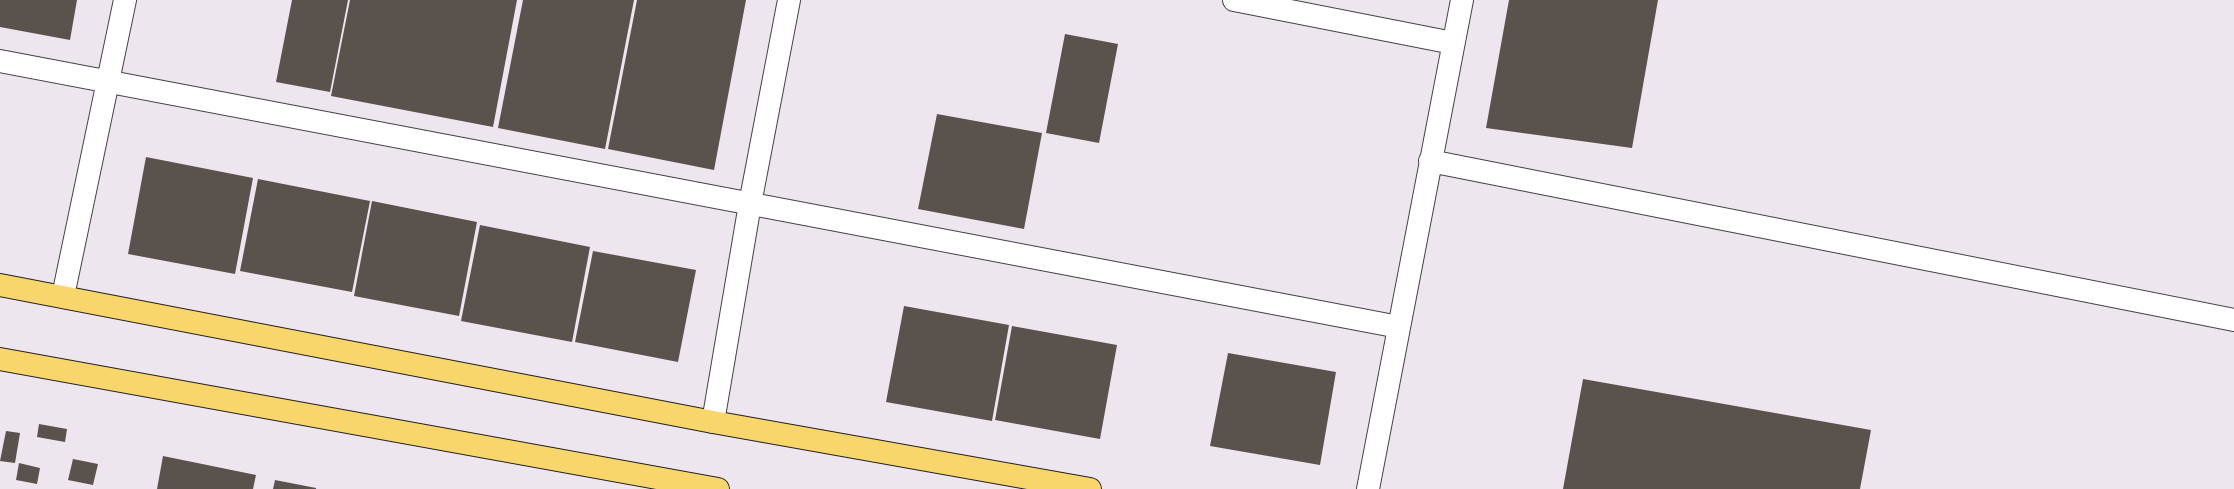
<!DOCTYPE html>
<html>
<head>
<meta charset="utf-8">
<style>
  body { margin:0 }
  canvas { display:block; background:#fffdf5 }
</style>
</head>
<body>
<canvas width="2234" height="489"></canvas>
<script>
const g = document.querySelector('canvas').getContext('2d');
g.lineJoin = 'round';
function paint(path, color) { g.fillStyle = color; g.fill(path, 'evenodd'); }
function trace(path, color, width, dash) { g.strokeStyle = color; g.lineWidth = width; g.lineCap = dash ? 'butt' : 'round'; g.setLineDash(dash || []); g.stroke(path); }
paint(new Path2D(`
  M0,0H2234V489H0Z`), '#eee6ef');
paint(new Path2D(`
  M0,0H77L70,40L0,27Z
  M292,0H348L330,92L276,82Z
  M350,0H517L493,127L331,96Z
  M523,0H634L605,149L498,128Z
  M637,0H746L714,170L608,149Z
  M1509,0H1658L1632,148L1486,128Z
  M1065,34L1118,44L1099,143L1046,133Z
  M937,114L1042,133L1024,229L918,209Z
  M146,157L253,178L235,274L128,254Z
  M258,179L370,201L352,292L240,271Z
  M372,201L477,222L459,316L354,296Z
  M480,225L590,247L572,342L461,321Z
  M593,251L696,270L678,362L575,342Z
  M904,306L1009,325L992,421L886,402Z
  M1012,326L1117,345L1100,439L995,420Z
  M1228,353L1336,372L1320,465L1210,446Z
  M1583,379L1871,430L1860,489H1563Z
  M39,424L67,429L65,442L37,437Z
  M6,431L20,433L15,463L0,461Z
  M163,456L256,475L253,489H157Z
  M73,459L98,464L93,485L68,480Z
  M19,463L40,468L37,484L16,480Z
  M275,480L316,488V489H273Z`), '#5a524d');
const minor = new Path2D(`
  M1234,0L1453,43
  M0,61L1399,327
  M1430,161L2234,320
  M63,296L125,0
  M713,422L750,204L789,0
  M1368,489L1462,0`);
const major = new Path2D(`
  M0,285L713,422L1090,489
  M0,359L718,489`);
trace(minor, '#444', 24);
trace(major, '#222', 24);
trace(minor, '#fff', 22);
trace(major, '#f9d66b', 22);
</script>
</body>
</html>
